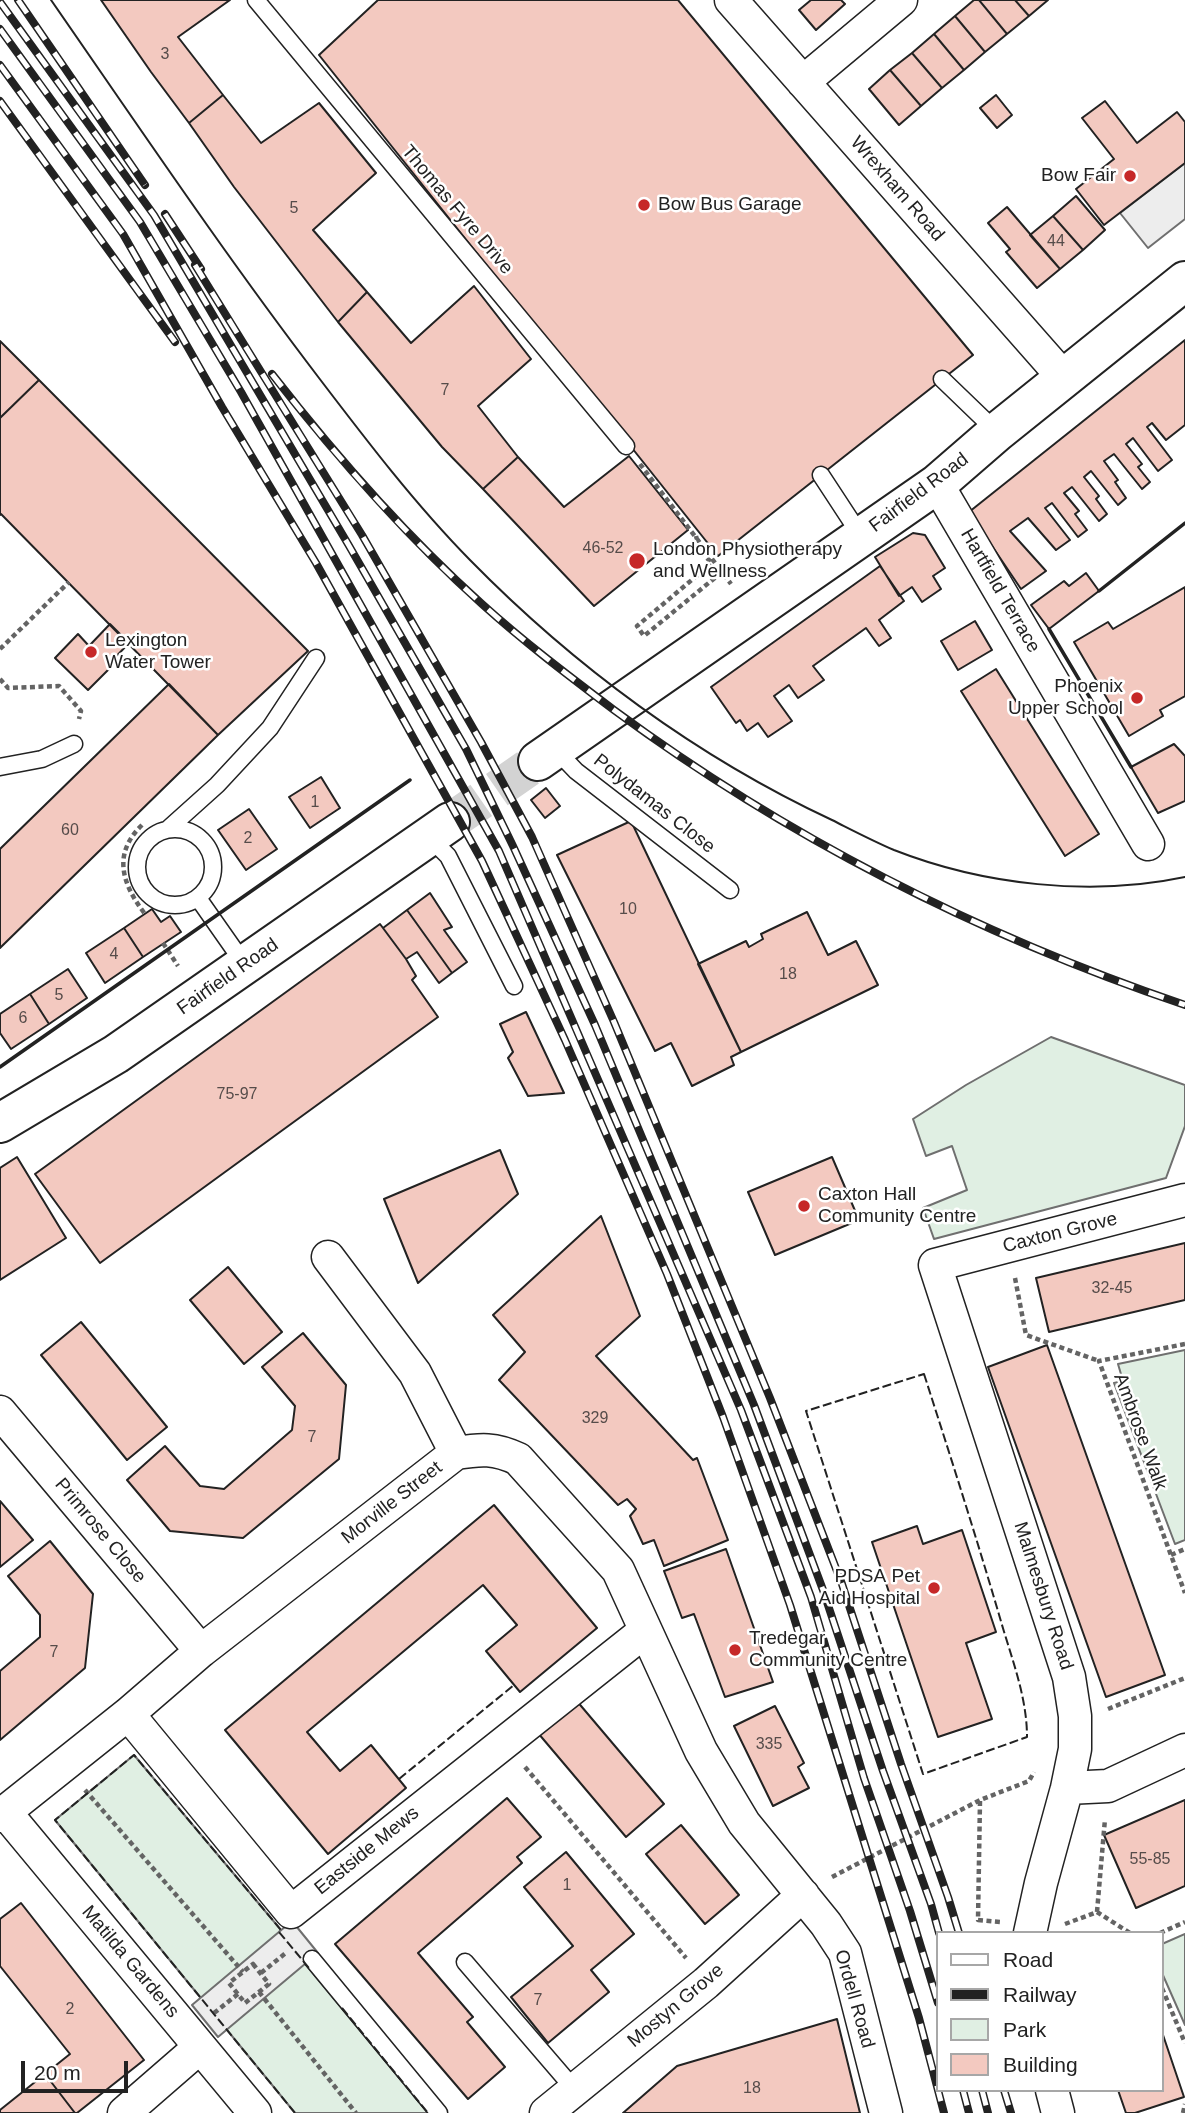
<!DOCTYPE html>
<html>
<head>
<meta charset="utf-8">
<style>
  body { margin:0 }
  #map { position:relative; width:1185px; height:2113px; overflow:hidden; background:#fff; font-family:Arial,sans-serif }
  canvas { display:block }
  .legend { position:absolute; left:936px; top:1931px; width:228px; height:161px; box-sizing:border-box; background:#fff; border:2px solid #a7a7a7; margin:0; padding:9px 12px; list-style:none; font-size:21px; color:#222 }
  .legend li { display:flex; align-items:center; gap:14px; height:35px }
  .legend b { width:35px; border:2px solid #a7a7a7 }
  .scale { position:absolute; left:21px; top:2061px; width:107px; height:32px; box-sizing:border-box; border:4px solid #222; border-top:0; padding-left:9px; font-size:21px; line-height:24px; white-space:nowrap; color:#222; -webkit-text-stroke:5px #fff; paint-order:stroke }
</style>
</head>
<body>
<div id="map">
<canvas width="1185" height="2113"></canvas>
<ul class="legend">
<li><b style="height:9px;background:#fff"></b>Road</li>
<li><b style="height:9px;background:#222"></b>Railway</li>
<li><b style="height:19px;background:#e0efe3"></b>Park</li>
<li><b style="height:19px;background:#f3c9c0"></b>Building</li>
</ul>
<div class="scale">20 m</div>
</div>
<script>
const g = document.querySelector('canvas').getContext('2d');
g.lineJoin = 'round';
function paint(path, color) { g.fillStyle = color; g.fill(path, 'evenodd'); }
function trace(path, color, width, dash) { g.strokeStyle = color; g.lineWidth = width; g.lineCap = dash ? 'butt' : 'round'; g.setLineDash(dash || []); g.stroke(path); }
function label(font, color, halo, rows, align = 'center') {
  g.font = font + ' Arial,sans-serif'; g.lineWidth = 5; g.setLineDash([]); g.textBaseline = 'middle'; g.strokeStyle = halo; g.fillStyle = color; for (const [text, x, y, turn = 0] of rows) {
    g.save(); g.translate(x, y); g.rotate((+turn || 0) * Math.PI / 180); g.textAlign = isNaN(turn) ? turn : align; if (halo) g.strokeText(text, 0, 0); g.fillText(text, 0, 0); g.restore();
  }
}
const green = new Path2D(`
  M1051,1037L1185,1085V1126L1166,1178L934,1239L923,1208L967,1190L952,1146L926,1156L913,1119L966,1085Z
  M1185,1350V1540L1175,1544L1114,1383L1123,1381L1118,1364Z
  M134,1755L281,1930L279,1932L428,2113H295L55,1820Z
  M1185,1934V2025L1162,1973V1944Z`);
paint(green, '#e0efe3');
trace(green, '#6f6f6f', 2);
const parking = new Path2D(`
  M1185,163V219L1148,248L1120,213Z
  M292,1921L318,1953L218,2037L192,2005Z`);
paint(parking, '#ededed');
trace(parking, '#6f6f6f', 2);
const building = new Path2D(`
  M101,0H230L178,37L223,95L189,123L151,72Z
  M378,0H678L973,355L718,556L319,55Z
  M811,0H841L845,4L816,30L799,10Z
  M974,0H979L1007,34L985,52L955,16Z
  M979,0H1015L1029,16L1007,34Z
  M1015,0H1048L1029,16Z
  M955,16L985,52L964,70L934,34Z
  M934,34L964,70L942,88L912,53Z
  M912,53L942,88L921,106L890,70Z
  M890,70L921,106L899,125L869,89Z
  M223,95L261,143L319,103L376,173L313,230L367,292L338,322L234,187L189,123Z
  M996,95L1012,115L997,128L980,108Z
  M1105,101L1137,143L1177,112L1185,122V163L1104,225L1076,189L1114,159L1082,118Z
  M1076,196L1105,230L1083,250L1053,216Z
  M1007,207L1060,269L1037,288L1006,252L1010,249L988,223Z
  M1053,216L1083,250L1060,269L1030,235Z
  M474,286L531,359L478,406L518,457L483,489L442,447L338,322L367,292L411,343Z
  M1185,340V425L1166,440L1152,423L1147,427L1172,460L1158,471L1133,438L1126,444L1142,464L1138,467L1150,482L1142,489L1114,454L1104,461L1118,480L1115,482L1126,498L1118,505L1091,471L1084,477L1099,496L1096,499L1107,514L1099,521L1072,487L1064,493L1079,511L1075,514L1087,530L1078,537L1052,503L1045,508L1070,540L1056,550L1028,518L1010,531L1046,571L1021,589L969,512Z
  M0,341L39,380L0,418Z
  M39,380L308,651L218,735L1,514L0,515V418Z
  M629,456L688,530L594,606L483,489L518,457L564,507Z
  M913,533L925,535L945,568L933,576L941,589L922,602L912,587L899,596L875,557Z
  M880,566L904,601L879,620L891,638L879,646L866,628L813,666L824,680L798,698L789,685L774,696L792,721L768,737L758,723L747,731L740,720L736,723L711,687Z
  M1086,573L1099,591L1049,629L1031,605L1064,581L1069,586Z
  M1185,587V696L1160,710L1163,716L1129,736L1074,642L1108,622L1113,629Z
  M975,621L992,650L958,670L941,641Z
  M110,624L129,643L108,665L110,668L88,690L55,658L78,634L89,646Z
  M996,669L1099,834L1065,856L961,691Z
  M169,684L218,735L0,948V849Z
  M1174,744L1185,756V801L1158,813L1131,767Z
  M321,777L340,808L310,828L289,797Z
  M546,788L560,806L545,818L531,800Z
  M249,809L277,849L246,870L218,830Z
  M631,821L741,1052L731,1057L734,1065L692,1086L671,1043L655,1051L557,855Z
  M430,893L452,927L444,930L467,962L452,973L407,910Z
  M152,909L161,922L170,916L181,932L143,957L124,928Z
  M407,910L452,973L439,983L417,952L406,959L383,928Z
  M807,912L828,955L856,941L878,985L741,1052L698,964L746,941L749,947L763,939L761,934Z
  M380,924L406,959L416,976L412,980L438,1017L100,1263L35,1174Z
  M124,928L143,957L105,983L86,953Z
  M68,969L87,998L49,1024L30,994Z
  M30,994L49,1024L11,1049L0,1033V1014Z
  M526,1012L564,1093L528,1096L508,1058L513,1052L500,1024Z
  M500,1150L518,1194L418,1283L384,1199Z
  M17,1157L66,1238L0,1280V1168Z
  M832,1157L859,1220L775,1255L748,1192Z
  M601,1216L640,1316L596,1356L693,1460L697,1458L728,1540L664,1566L654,1540L643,1544L630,1516L636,1509L627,1499L618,1505L499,1380L525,1352L493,1315Z
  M1185,1243V1300L1049,1332L1036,1278Z
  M228,1267L282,1332L244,1364L190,1300Z
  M81,1322L167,1427L127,1460L41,1355Z
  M303,1333L346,1385L339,1459L243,1538L170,1531L127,1480L165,1446L200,1486L224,1489L292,1430L295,1406L262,1367Z
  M1047,1345L1165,1675L1106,1697L988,1367Z
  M0,1501L33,1540L0,1567Z
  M494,1505L597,1628L520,1692L486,1651L517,1625L483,1585L307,1732L340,1771L371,1745L406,1788L328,1854L225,1730Z
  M917,1526L923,1544L962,1530L996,1632L966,1643L992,1719L938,1737L872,1542Z
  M50,1541L93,1594L85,1668L0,1740V1671L40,1637V1615L8,1576Z
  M726,1549L773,1682L725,1697L694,1614L682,1618L664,1571Z
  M576,1700L664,1804L626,1837L538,1733Z
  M775,1706L804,1763L798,1767L809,1788L773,1806L734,1726Z
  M507,1798L541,1837L517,1857L522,1863L418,1953L473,2017L467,2022L505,2067L468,2099L335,1944Z
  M1185,1800V1886L1136,1908L1104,1835Z
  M681,1825L739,1895L705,1924L646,1854Z
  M566,1852L634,1934L591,1970L609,1992L548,2043L511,1997L573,1946L524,1887Z
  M21,1903L144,2060L77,2113H75L45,2074L70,2054L0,1966V1919Z
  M837,2019L860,2113H623L677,2066Z
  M1162,2032L1184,2097L1135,2113H1126L1118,2090H1162Z
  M45,2074L75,2113H0V2110Z`);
paint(building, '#f3c9c0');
trace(building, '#222', 2);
trace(new Path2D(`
  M450,822L538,761`), '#d3d3d3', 38, [38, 19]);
const lane = new Path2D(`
  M256,0L626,446
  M942,379L997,432
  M821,475L861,536
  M555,749L576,771L730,890
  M0,767L42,759L74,744
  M168,829L217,785L270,728L316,658
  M137 867a38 38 0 1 1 76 0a38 38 0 1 1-76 0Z
  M429,837L448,856L514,986
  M198,898L245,965
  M312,1959L439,2113
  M465,1962L575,2090`);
const street = new Path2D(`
  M731,0L1064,378
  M803,82L901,0
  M937,484L1148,844
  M328,1257L415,1373L456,1453
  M0,1412L201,1651
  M128,1714L291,1912L645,1631
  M1067,1788L1108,1786L1185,1750
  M5,1812L255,2113
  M0,1816L128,1714L201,1651L456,1453C481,1449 495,1448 518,1459L618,1570L701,1751L744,1823L826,1924L845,1953L886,2113
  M1030,1933L1041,1883L1067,1788L1075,1749V1716L1069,1677L935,1265L1185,1200
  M1052,2090L1058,2113
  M124,2113L200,2047
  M546,2113L706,1983L803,1895`);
const secondary = new Path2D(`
  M538,761L937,484L997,432L1185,281
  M0,1123L116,1054L450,822`);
trace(lane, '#222', 19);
trace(street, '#222', 35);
trace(secondary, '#222', 42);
trace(new Path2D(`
  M640,464L722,572
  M696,536L700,551L712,563L637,626L644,636L722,572L731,584
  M0,649L69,582
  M0,679L8,688L59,686L81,711L79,719
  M142,825C112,854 122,884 145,914
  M163,943L178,966
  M1015,1278L1026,1335L1099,1361
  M1185,1344L1099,1361L1185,1593
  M1171,1555L1185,1549
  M1108,1709L1185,1678
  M525,1767L686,1958
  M85,1790L243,1972
  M980,1801L978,1920L1000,1922
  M832,1877L980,1800L1029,1781L1034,1772
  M1097,1912L1105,1819
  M1065,1924L1097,1912L1130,1933
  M1160,1933L1185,1922
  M253,1964L269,1984L245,2003L229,1983Z
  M261,1973L287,1952
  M1162,1988L1185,2043
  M259,1992L356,2113
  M214,2013L238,1994
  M1183,2113L1185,2104`), '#646464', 4.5, [5, 3.5]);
trace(lane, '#fff', 16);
trace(street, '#fff', 32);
trace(secondary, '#fff', 38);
trace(new Path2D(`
  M51,0C139,127 225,255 319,378C367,441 415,504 470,560C574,666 697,757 832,820C852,830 873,841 894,850C983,885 1091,897 1185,877`), '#222', 2);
const rail = new Path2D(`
  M18,0L145,185
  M0,2L154,215L348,544L466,749L513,846L595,1025L754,1405L823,1590L883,1771L931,1904L939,1933
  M0,29L140,222L241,392L499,851L741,1410L811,1597L864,1778L910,1911L938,2003
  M0,65L123,234L222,407L316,563L482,861L565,1040L667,1274L723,1417L790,1605L919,2018L944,2113
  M0,101L175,342
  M165,214L201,269
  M195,265L362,535L481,742L532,837L614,1022L770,1398L842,1584L901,1764L948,1897L959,1933
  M272,374C336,456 404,534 482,604C524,642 569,676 614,710C788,838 981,936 1185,1005
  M963,2090L969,2113
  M982,2090L988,2113
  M1004,2090L1011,2113`);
trace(rail, '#222', 8);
trace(rail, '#fff', 5, [16]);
trace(new Path2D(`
  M924,1374C950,1455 976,1536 1000,1618C1011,1657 1027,1696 1027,1737L923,1774L806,1411Z
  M399,1779L514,1685
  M342,2008L428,2113
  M295,2113L55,1820L134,1755L281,1930L279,1932L309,1968`), '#222', 2, [9, 3.5]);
trace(new Path2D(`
  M1099,591L1185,523
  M1049,629L1131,767
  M0,1067L410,780`), '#222', 3.5);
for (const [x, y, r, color] of [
  [1130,176,7,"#c62828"],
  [644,205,7,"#c62828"],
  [637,561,9,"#c62828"],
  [91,652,7,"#c62828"],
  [1137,698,7,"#c62828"],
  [804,1206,7,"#c62828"],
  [934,1588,7,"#c62828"],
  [735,1650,7,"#c62828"]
]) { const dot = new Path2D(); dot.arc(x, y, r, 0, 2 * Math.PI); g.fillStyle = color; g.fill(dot); trace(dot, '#fff', 2.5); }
label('16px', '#564c4a', null, [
  ["3",165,55],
  ["5",294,209],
  ["44",1056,242],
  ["7",445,391],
  ["46-52",603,549],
  ["1",315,803],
  ["60",70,831],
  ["2",248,839],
  ["10",628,910],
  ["4",114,955],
  ["18",788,975],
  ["5",59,996],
  ["6",23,1019],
  ["75-97",237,1095],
  ["32-45",1112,1289],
  ["329",595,1419],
  ["7",312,1438],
  ["7",54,1653],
  ["335",769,1745],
  ["55-85",1150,1860],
  ["1",567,1886],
  ["7",538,2001],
  ["2",70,2010],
  ["18",752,2089]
]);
label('19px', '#222', '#fff', [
  ["Bow Fair",1116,176,"right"],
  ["Bow Bus Garage",658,205],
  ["London Physiotherapy",653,550],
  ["and Wellness",653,572],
  ["Lexington",105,641],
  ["Water Tower",105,663],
  ["Phoenix",1123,687,"right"],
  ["Upper School",1123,709,"right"],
  ["Caxton Hall",818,1195],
  ["Community Centre",818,1217],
  ["PDSA Pet",920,1577,"right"],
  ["Aid Hospital",920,1599,"right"],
  ["Tredegar",749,1639],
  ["Community Centre",749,1661]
], 'left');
label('19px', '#222', '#fff', [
  ["Wrexham Road",897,189,49],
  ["Thomas Fyre Drive",457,210,50],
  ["Fairfield Road",919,493,-37],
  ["Hartfield Terrace",1000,591,60],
  ["Polydamas Close",654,804,38],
  ["Fairfield Road",228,977,-35],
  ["Caxton Grove",1060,1233,-14],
  ["Ambrose Walk",1140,1432,70],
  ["Morville Street",392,1503,-38],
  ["Primrose Close",100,1531,50],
  ["Malmesbury Road",1043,1596,72],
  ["Eastside Mews",367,1851,-39],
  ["Matilda Gardens",130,1962,50],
  ["Ordell Road",854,1999,74],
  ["Mostyn Grove",676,2006,-40]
]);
</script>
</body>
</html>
